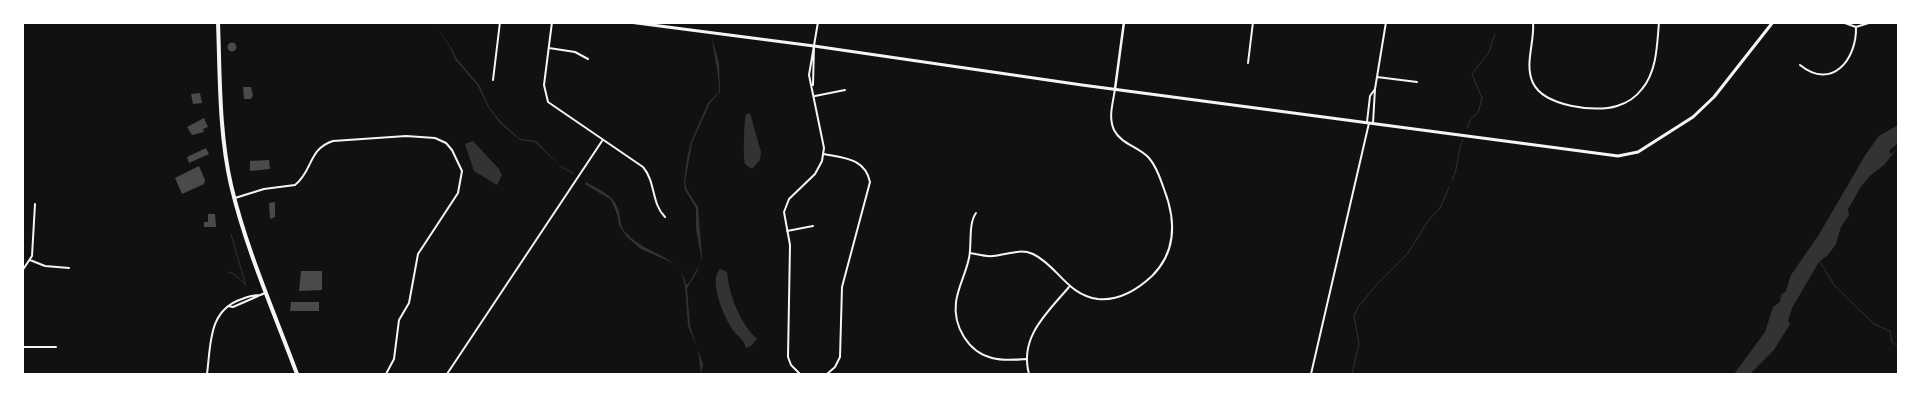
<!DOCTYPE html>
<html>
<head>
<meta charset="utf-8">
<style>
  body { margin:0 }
  #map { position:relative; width:1921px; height:397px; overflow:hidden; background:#111; font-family:Cabin,sans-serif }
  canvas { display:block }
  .frame { position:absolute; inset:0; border:24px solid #fff; pointer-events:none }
</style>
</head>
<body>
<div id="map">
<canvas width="1921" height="397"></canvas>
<div class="frame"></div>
</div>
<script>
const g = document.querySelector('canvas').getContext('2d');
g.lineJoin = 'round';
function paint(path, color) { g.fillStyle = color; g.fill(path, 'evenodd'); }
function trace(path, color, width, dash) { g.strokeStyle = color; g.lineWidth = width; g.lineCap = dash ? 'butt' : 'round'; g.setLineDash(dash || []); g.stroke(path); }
paint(new Path2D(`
  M434,23L452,49L456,58L479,85L489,107L501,122L520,139L536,141L561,167L535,142L520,140L500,123L488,107L478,86L455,59L451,49Z
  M712,38L719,63L720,92L710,103L692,143L685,182L687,190L698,207L702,256L697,272L687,288L690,326L703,364L701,374L698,349L688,326L685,286L681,272L673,263L641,249L627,237L619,225L617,214L611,200L585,184L586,182C599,190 615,195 619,212C621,221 620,227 627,234C648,256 680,254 686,285L689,283L700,264L701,256L696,229V208L685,190L684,182L687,159L691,142L708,103L719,92C719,73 714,56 712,38Z
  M750,113L761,152L760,160L752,169L745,164C743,157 744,118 746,114Z
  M1898,125V143L1889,151L1891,154L1897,149L1884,165L1871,175L1862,185L1848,209L1849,215L1841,227L1836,244L1828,255L1819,262L1792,308L1788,321L1790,324L1774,350L1750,374H1734L1765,332L1773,307L1780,302L1781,295L1786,291L1791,275L1818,236L1866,154L1879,136Z
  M473,141L499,169L502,175L497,185L474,171L465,144Z
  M720,269L727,272C729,295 740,323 757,339L751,346L746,348C744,339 737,336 732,329C724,316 708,281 720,269Z`), '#333');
trace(new Path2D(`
  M1467,128L1471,118L1478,113L1482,98L1472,74L1489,52L1495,34
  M560,166L573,173
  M1452,180C1459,167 1457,152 1463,139
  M231,234L246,286
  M1820,262L1835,286L1874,324L1890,331L1892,342L1898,346
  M228,272L234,274L245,284
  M1352,374L1359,344L1354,316L1358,307L1378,283L1408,253L1428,221L1440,208L1449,187`), '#333', 1);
paint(new Path2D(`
  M227.5 47a4.5 4.5 0 1 1 9 0a4.5 4.5 0 1 1-9 0Z
  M243,87H251L253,95L251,99H244Z
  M200,93L202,103L193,104L191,94Z
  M204,118L208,127L203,129L204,132L192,135L187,127Z
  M206,148L209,154L189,163L187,157Z
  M269,160L270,169L250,171V161Z
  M199,166L205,180L204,184L182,194L175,178Z
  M275,202V217L270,219L269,203Z
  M208,214H215L216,227H204V222H208Z
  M301,271H322V290L299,291Z
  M291,302H319V311H290Z`), '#4a4a4a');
trace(new Path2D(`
  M552,22L544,85L548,102L643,167C656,182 651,203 665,217
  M1533,22C1535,42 1524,64 1533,83C1544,106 1595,113 1617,106C1627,103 1636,97 1642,89C1657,71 1657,45 1659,22
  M1842,22L1856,27L1872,22
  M549,48L575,52L588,59
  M1248,63L1253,22
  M1800,65C1832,91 1857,59 1856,27
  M1377,77L1417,82
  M493,80L500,22
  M813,85L814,46
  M815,96L845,90
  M1367,122L1370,96L1375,89
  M1373,123L1375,89L1386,22
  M824,154C844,158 865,158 870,182L842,287L840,357L835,367L827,374
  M235,198L264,189L295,185C313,171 308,149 333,141L406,136L435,138L446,143L452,150L462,171L458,193L418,254L409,303L399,320L394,359L386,374
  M976,213C968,224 972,245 969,258C966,273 958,287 956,302C953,326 968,352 992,358C1003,361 1015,360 1026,359
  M787,231L813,226
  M970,253C977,254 985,257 993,256C1007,255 1019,248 1033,254C1058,266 1067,295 1098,299C1118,301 1137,290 1152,276C1177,251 1176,220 1164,189C1160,178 1157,167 1149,158C1139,147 1121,144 1114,130C1108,117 1113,103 1115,89
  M30,260L45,266L69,268
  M22,271L32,256L35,204
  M228,306L233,307L265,293
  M22,347H56
  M207,374C211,344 208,310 242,299C249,296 254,295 261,295
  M447,374L602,141
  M800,374L791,365L788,357L790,245L784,212L789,199L815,174L822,161L824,148L809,75L818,22
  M1029,374C1019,337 1047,313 1069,287
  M1311,374L1369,123`), '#f5f5f5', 2);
trace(new Path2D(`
  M1115,89L1124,22`), '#f5f5f5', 2.5);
trace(new Path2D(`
  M629,22L814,46L1082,85L1618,156L1638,152L1693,117L1714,97L1773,22`), '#f5f5f5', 3);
trace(new Path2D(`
  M218,22C220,76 219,133 231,185C246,249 274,312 297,374`), '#f5f5f5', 4);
</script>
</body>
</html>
